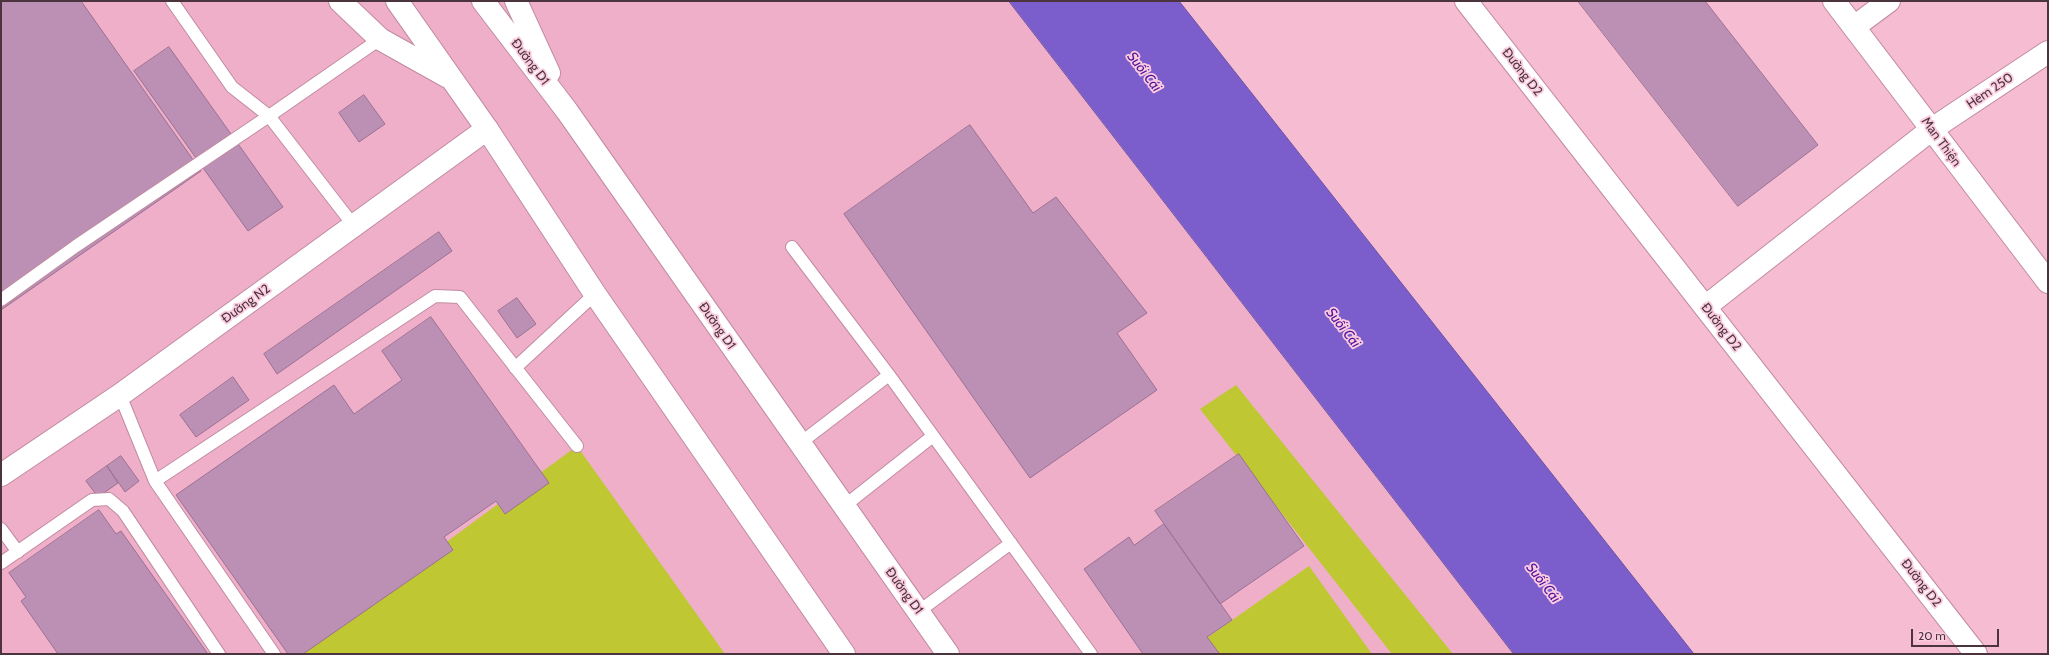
<!DOCTYPE html>
<html>
<head>
<meta charset="utf-8">
<style>
  body { margin:0 }
  #map { position:relative; width:2049px; height:655px; overflow:hidden; background:#f5bcd2; font-family:Cabin,sans-serif }
  canvas { display:block }
  .frame { position:absolute; inset:0; border:2px solid #4b343e; pointer-events:none }
  .scale { position:absolute; left:1911px; top:629px; width:88px; height:18px; box-sizing:border-box; border:2px solid #4b343e; border-top:0; padding-left:5px; font-size:12px; line-height:14px; white-space:nowrap; color:#4b343e; -webkit-text-stroke:3px #fbccdf; paint-order:stroke }
</style>
</head>
<body>
<div id="map">
<canvas width="2049" height="655"></canvas>
<div class="frame"></div>
<div class="scale">20 m</div>
</div>
<script>
const g = document.querySelector('canvas').getContext('2d');
g.lineJoin = 'round';
function paint(path, color) { g.fillStyle = color; g.fill(path, 'evenodd'); }
function trace(path, color, width, dash) { g.strokeStyle = color; g.lineWidth = width; g.lineCap = dash ? 'butt' : 'round'; g.setLineDash(dash || []); g.stroke(path); }
function label(font, color, halo, rows, align = 'center') {
  g.font = font + ' Cabin,sans-serif'; g.lineWidth = 3.5; g.setLineDash([]); g.textBaseline = 'middle'; g.strokeStyle = halo; g.fillStyle = color; for (const [text, x, y, turn = 0] of rows) {
    g.save(); g.translate(x, y); g.rotate((+turn || 0) * Math.PI / 180); g.textAlign = isNaN(turn) ? turn : align; if (halo) g.strokeText(text, 0, 0); g.fillText(text, 0, 0); g.restore();
  }
}
paint(new Path2D(`
  M1,1H1009L1514,654H1Z`), '#efafc9');
paint(new Path2D(`
  M1236,385L1453,654H1392L1200,409Z
  M577,446L725,654H294Z
  M1309,566L1372,654H1184Z`), '#bfc733');
const water = new Path2D(`
  M1009,1H1179L1694,654H1514Z`);
paint(water, '#7b5dcc');
trace(water, '#6d51a1', 1);
const building = new Path2D(`
  M1,1H81L201,171L1,310Z
  M1578,1H1705L1818,145L1738,206Z
  M169,47L283,207L248,231L134,71Z
  M364,95L385,124L359,142L339,113Z
  M970,125L1033,213L1056,197L1147,313L1117,333L1157,390L1030,478L844,214Z
  M439,232L452,251L277,374L264,354Z
  M517,298L536,324L517,338L498,311Z
  M431,317L549,483L505,514L496,501L444,537L453,550L303,654H288L176,495L334,385L354,414L402,380L382,351Z
  M233,377L249,400L196,437L180,415Z
  M1239,454L1304,546L1220,604L1155,511Z
  M121,456L139,481L125,492L107,466Z
  M107,466L118,483L98,497L86,481Z
  M99,510L116,534L121,531L208,654H58L21,601L26,597L9,573Z
  M1164,524L1232,620L1207,637L1219,653L1216,654H1143L1084,569L1129,537L1134,545Z`);
paint(building, '#bc90b4');
trace(building, '#9b7193', 1);
const service = new Path2D(`
  M172,1L232,87L269,116L380,39
  M792,247L889,375L1091,654
  M1,300L76,246L269,116L354,226
  M515,368L595,294
  M120,395L155,481L274,654
  M799,444L889,375
  M155,481L435,296L460,297L577,446
  M843,507L933,436
  M1,529L18,552
  M1,563L92,500L109,499L123,511L219,654
  M918,612L1011,543`);
const minor = new Path2D(`
  M1466,1L1976,654
  M1854,27L1889,1
  M1705,307L1932,129L2048,52
  M1,475L120,395L487,129`);
const tertiary = new Path2D(`
  M1834,1L2048,282`);
const primary = new Path2D(`
  M340,1L380,39L448,77
  M397,1L487,129L595,294L844,654
  M483,1L567,111L948,654
  M516,1L549,73`);
trace(service, '#c18ba1', 14);
trace(minor, '#c18ba1', 24);
trace(tertiary, '#c18ba1', 24);
trace(primary, '#c18ba1', 24);
trace(service, '#fff', 12);
trace(minor, '#fff', 22);
trace(tertiary, '#fff', 22);
trace(primary, '#fff', 22);
label('13px', '#4b343e', '#fbccdf', [
  ["Đường D1",530,62,53],
  ["Đường D2",1522,72,52],
  ["Hẻm 250",1990,91,-34],
  ["Man Thiện",1941,142,54],
  ["Đường N2",246,304,-36],
  ["Đường D1",717,326,55],
  ["Đường D2",1721,327,52],
  ["Đường D2",1921,583,52],
  ["Đường D1",904,591,54]
]);
label('italic 14px', '#4b109c', '#fbccdf', [
  ["Suối Cái",1144,72,52],
  ["Suối Cái",1343,328,52],
  ["Suối Cái",1543,583,52]
]);
</script>
</body>
</html>
